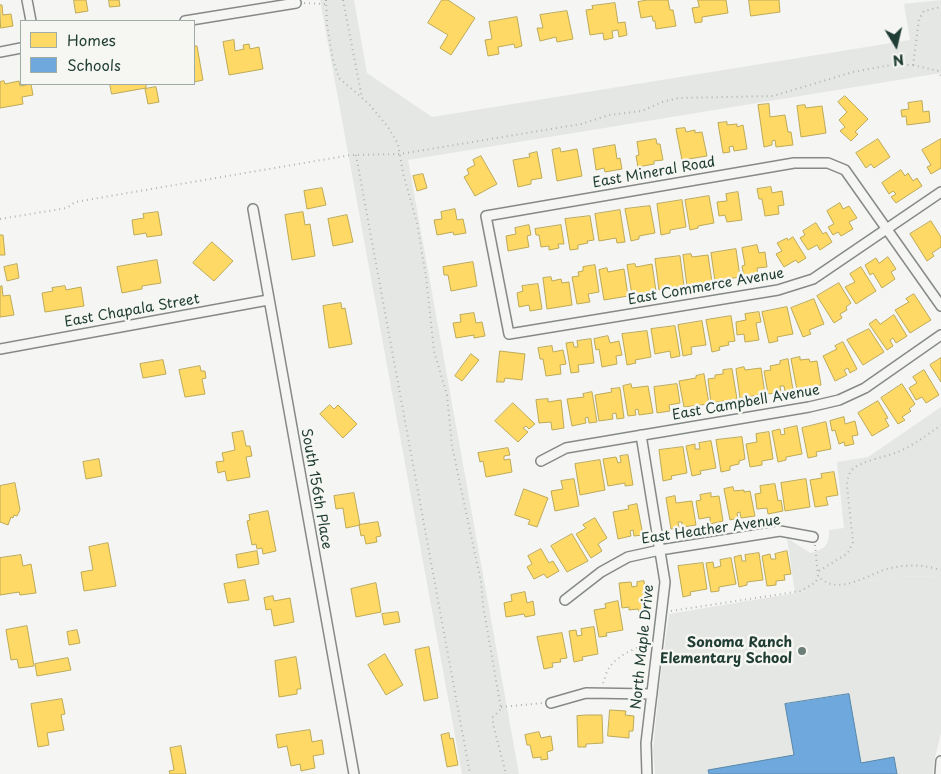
<!DOCTYPE html>
<html>
<head>
<meta charset="utf-8">
<style>
  body { margin:0 }
  #map { position:relative; width:941px; height:774px; overflow:hidden; background:#f5f5f3; font-family:"Playpen Sans",sans-serif }
  canvas { display:block }
  .legend { position:absolute; left:20px; top:20px; width:175px; height:65px; box-sizing:border-box; background:#f6f6f2; border:1px solid #a0aca6; margin:0; padding:6px 9px; list-style:none; font-size:15px; color:#1f3d34 }
  .legend li { display:flex; align-items:center; gap:10px; height:25px }
  .legend b { width:25px; border:1px solid #a0aca6 }
  .north { position:absolute; left:871px; top:20px; width:50px; height:50px; -webkit-text-stroke:4px #f6f6f2; paint-order:stroke; rotate:171deg; font-size:14px; font-weight:700; line-height:20px; text-align:center; color:#1f3d34 }
  .north::after { content:''; display:block; margin:auto; width:18px; height:22px; background:#1f3d34; clip-path:polygon(50% 0,100% 100%,50% 72%,0 100%) }
</style>
</head>
<body>
<div id="map">
<canvas width="941" height="774"></canvas>
<ul class="legend">
<li><b style="height:14px;background:#ffd966"></b>Homes</li>
<li><b style="height:14px;background:#6fa8dc"></b>Schools</li>
</ul>
<div class="north">N</div>
</div>
<script>
const g = document.querySelector('canvas').getContext('2d');
g.lineJoin = 'round';
function paint(path, color) { g.fillStyle = color; g.fill(path, 'evenodd'); }
function trace(path, color, width, dash) { g.strokeStyle = color; g.lineWidth = width; g.lineCap = dash ? 'butt' : 'round'; g.setLineDash(dash || []); g.stroke(path); }
function label(font, color, halo, rows, align = 'center') {
  g.font = font + ' "Playpen Sans",sans-serif'; g.lineWidth = 5; g.setLineDash([]); g.textBaseline = 'middle'; g.strokeStyle = halo; g.fillStyle = color; for (const [text, x, y, turn = 0] of rows) {
    g.save(); g.translate(x, y); g.rotate((+turn || 0) * Math.PI / 180); g.textAlign = isNaN(turn) ? turn : align; if (halo) g.strokeText(text, 0, 0); g.fillText(text, 0, 0); g.restore();
  }
}
paint(new Path2D(`
  M898,576L941,577V733L934,762L933,774H655L653,750L659,688L669,614Z`), '#e5e7e4');
paint(new Path2D(`
  M320,0H354L367,73L432,117L910,40L904,4L941,0V73L408,160L519,774H462Z
  M941,407V577L898,576L795,593L787,538L810,553C824,550 830,545 829,530L844,528L837,462L868,457Z`), '#e4e7e3');
const homes = new Path2D(`
  M74,0H86L88,11L76,13Z
  M109,0H119L120,6L110,7Z
  M442,0H448L475,18L451,55L440,48L448,35L428,23Z
  M648,0H668L670,10H673L676,26L656,29L655,21H653L652,16L641,18L638,2Z
  M698,0H726L728,13L702,17V22L695,23L692,8L699,7Z
  M749,0H779L780,12L751,16Z
  M615,3L618,23L625,22L627,35L619,37L618,30L612,31L613,38L604,40L603,33L590,35L586,10L593,9L592,6Z
  M0,5H2L3,15L11,14L13,26L1,28Z
  M567,11L573,39L557,42L556,37L540,41L537,28H543L540,15Z
  M517,17L522,46L515,48L514,44L498,47L499,54L488,56L485,40L492,39L489,22Z
  M234,40L235,51L244,49L243,45L249,44L250,49L259,47L263,69L229,75L223,42Z
  M194,46H197L203,80L194,82Z
  M4,81L5,84L19,81L20,86L31,84L33,95L22,97L23,104L0,108V82Z
  M110,84H146V88L112,94Z
  M156,87L159,102L148,104L145,89Z
  M845,96L868,119L855,132L858,134L851,141L840,131L845,127L839,120L847,112L838,102Z
  M922,101L923,112L929,111L930,122L907,125L906,116L902,117L901,110L909,109L908,103Z
  M769,104L770,117L785,115L788,132H791L793,145L776,147L775,140L772,141V145L764,147L758,105Z
  M805,105L806,108L822,106L826,133L801,137L797,106Z
  M727,122V125L737,124V127L743,125L747,149L734,151L733,146L729,147L730,152L723,153L718,123Z
  M685,128L686,132L695,130V133L702,132L707,156L682,160L676,129Z
  M656,139L657,144H660L663,160L654,161V164L638,167L636,156L639,155L637,142Z
  M878,139L890,157L874,168L871,164L866,168L856,153Z
  M941,139V168L931,174L927,167L931,165L922,150Z
  M615,145L617,159L620,158L622,169L605,172L604,168L596,170L593,149Z
  M560,148L561,152L577,149L582,176L557,181L552,150Z
  M537,152L542,178L531,180V184L518,187L513,160L530,157L529,154Z
  M481,156L497,184L475,196L464,177L469,174L467,169L475,165L473,160Z
  M901,170L905,176L908,173L913,181L917,178L922,186L896,203L891,197L896,194L893,191L889,194L882,183Z
  M423,174L427,188L417,191L413,176Z
  M771,187L772,193L782,191L784,205L778,206L779,214L765,216L762,199H759L757,189Z
  M322,188L326,205L307,209L304,191Z
  M738,192L742,220L727,222L725,215L719,216L717,202L727,201L726,194Z
  M709,196L714,223L698,226V228L690,230L685,200Z
  M682,200L686,227L670,230V233L661,235L657,204Z
  M840,203L843,209L849,206L857,218L849,222L853,229L841,236L838,232L833,235L828,227L834,224L827,211Z
  M650,206L655,233L639,236V239L631,241L625,209Z
  M455,209L457,220L463,219L466,233L454,235L453,232L437,235L434,220L442,219L441,212Z
  M620,210L625,242L617,243L616,238L599,241L595,214Z
  M158,212L162,235L147,237L146,233L134,235L132,220L144,218L143,214Z
  M303,212L305,225L310,224L315,256L292,260L285,215Z
  M347,215L353,242L333,246L328,219Z
  M590,216L594,240L587,241L588,243L578,245V249L570,250L565,219Z
  M931,221L941,237V247L932,253L934,256L927,261L910,234Z
  M816,223L823,234L826,232L832,242L820,250L817,245L808,250L800,238L805,235L803,231Z
  M529,225L531,235L527,236L529,247L508,251L506,236L516,234L515,228Z
  M561,225L564,244H558L559,248L549,250V246L541,247L539,235H536L535,229Z
  M0,235H3L5,255H0Z
  M793,237L806,258L798,263L796,260L784,267L776,254L782,251L777,243L787,238L788,240Z
  M212,242L233,261L214,281L193,263Z
  M757,245L759,253L765,252L767,267L757,268L758,274L744,277L742,266L745,265L742,248Z
  M736,249L740,277L715,281L711,253Z
  M691,254L692,257L708,255L712,282L687,286L683,255Z
  M680,256L684,286L659,290L655,259Z
  M888,257L896,269L891,272L895,279L882,288L873,273L870,275L865,265L876,258L879,263Z
  M157,260L161,283L142,286V289L122,293L117,267Z
  M473,262L477,286L451,291L448,275H444L443,267Z
  M17,264L19,278L7,281L4,267Z
  M635,264L636,267L652,264L656,291L632,295L627,265Z
  M595,265L599,292L588,294L590,302L577,304L572,277L579,276L578,272L583,271V267Z
  M861,267L876,291L856,304L845,287L855,282L850,274Z
  M607,268L608,272L624,269L628,296L604,300L599,270Z
  M551,277L552,281L561,279L562,283L569,282L572,305L547,309L543,278Z
  M839,283L851,303L846,307L847,310L840,314L842,318L834,323L817,296Z
  M538,284L542,309L530,311L529,305L519,307L517,293L523,291L522,286Z
  M2,286L3,296L10,295L14,315L0,317V287Z
  M65,286L66,290L81,287L84,306L45,312L42,293L53,291L52,288Z
  M914,294L931,320L910,333L895,310L909,302L906,299Z
  M814,299L824,324L809,330L811,334L803,337L791,308Z
  M341,303L342,309L345,308L352,344L329,348L323,306Z
  M787,307L793,334L777,337L778,341L769,343L762,312Z
  M759,312L761,322L756,323L759,340L745,342L744,334L737,335L736,322L746,320L745,314Z
  M474,313L476,323L482,322L485,336L474,338V335L456,338L453,323L461,322L460,315Z
  M894,315L907,336L896,343L893,338L890,340L893,346L887,350L869,324L876,319L880,324Z
  M731,316L735,341L728,342L729,345L719,347L720,350L712,352L706,320Z
  M702,321L706,345L691,347L692,354L683,356L678,325Z
  M675,326L680,356L671,358L670,351L655,354L651,329Z
  M869,329L884,352L863,365L847,340Z
  M647,331L651,357L635,360L636,363L627,365L622,334Z
  M608,336L610,343L619,341L622,355L616,356L617,364L602,367L599,349L596,350L594,339Z
  M591,339L594,363L578,365L579,372L571,373L566,343L573,342L574,347H578L577,341Z
  M843,342L857,369L850,373L848,368L844,370L847,375L835,381L823,356L837,349L835,346Z
  M552,346L553,352L563,350L566,364L560,365L561,374L546,376L543,359H540L538,348Z
  M500,351L525,354L522,380L505,378L504,382H497Z
  M471,354L479,360L462,381L455,376Z
  M800,357V360L809,359L810,362L817,361L821,385L797,390L791,359Z
  M941,358V382L930,365Z
  M788,359L793,390L785,391L784,386H780L781,392L768,394L764,371L771,370L770,366L780,364V361Z
  M163,360L166,374L143,378L140,364Z
  M200,366L201,371H205L206,378L202,379L205,394L185,397L179,370Z
  M744,367L745,370L761,368L765,394L740,398L736,369Z
  M732,369L737,399L711,403L708,379L715,378V375L723,374V370Z
  M924,370L939,395L926,403L922,397L916,400L909,388L917,383L913,377Z
  M704,374L709,404L684,407L679,381L696,378V376Z
  M631,384L632,388L648,386L653,413L639,415L638,409L635,410L636,415L628,416L623,386Z
  M677,384L680,403L669,405L670,411L657,413L654,387Z
  M902,384L915,404L909,409L911,411L902,417L905,420L898,424L881,398Z
  M620,388L624,418L617,419L616,413L612,414L613,419L599,421L595,395L612,392L611,389Z
  M592,392L597,422L589,423L588,417L585,418L586,423L572,426L567,399L584,397L583,394Z
  M548,399V402L561,400L564,428L552,430L551,422L539,423L536,400Z
  M878,401L888,418L885,419L889,426L872,436L858,413Z
  M513,403L535,424L529,429L526,426L523,428L528,432L518,442L495,421Z
  M330,405L334,409L338,405L357,424L343,438L320,414Z
  M844,417L845,424L855,421L858,435L852,436L854,444L845,446L844,442L839,444L835,430L832,431L830,421Z
  M826,422L831,449L816,452L817,456L808,458L802,428Z
  M797,426L802,454L786,457V460L778,462L772,431L780,429L781,435L785,434L784,429Z
  M243,431L246,446H250L252,456L246,457L250,477L227,481L225,471L218,473L216,462L224,461L222,453L235,450L232,433Z
  M769,432L773,459L762,461V465L750,467L746,444L757,442L756,434Z
  M742,437L745,459L739,461V464L730,466V470L721,472L716,440Z
  M711,441L716,468L700,471L701,474L692,476L686,446L695,444V449H700L699,443Z
  M683,447L687,473L671,476L672,479L663,481L659,450Z
  M508,448L510,455L504,456V460L510,459L512,472L486,477L483,461L480,462L478,453Z
  M628,455L633,485L625,486V483L608,486L603,459L616,457L618,463L621,462L620,456Z
  M99,459L102,476L86,479L83,462Z
  M600,460L605,490L580,495L575,464Z
  M834,472L838,495L826,497L828,505L815,507L810,480L822,478L821,474Z
  M574,479L579,506L555,511L551,491L563,489L561,481Z
  M806,479L810,507L785,511L781,483Z
  M15,483L20,510L17,516L14,515L13,518L11,517L8,525L0,522V486Z
  M775,484L778,501L781,500L783,511L768,514L767,508L757,509L755,494L761,493L760,486Z
  M733,487L734,491L744,490V492L750,491L755,516L741,518L740,512L737,513L738,518L730,520L724,489Z
  M524,489L548,498L537,527L528,524L530,520L515,515Z
  M354,493L360,525L346,528L343,508L336,509L334,496Z
  M711,493V497L719,496L723,521L710,524V517L699,519L696,501L701,500L700,495Z
  M675,496L676,503L692,501L696,525L682,527V522H678L679,528L671,529L666,498Z
  M637,504L643,535L634,536L633,530L630,531L631,536L618,539L613,512L629,509L628,506Z
  M268,511L276,551L263,554L262,548L257,549L256,544L252,545L247,521L250,520L249,515Z
  M595,518L607,538L598,544L602,551L591,558L576,534L586,528L583,525Z
  M378,522L381,536L376,537L377,542L366,544L364,535L361,536L359,525Z
  M572,534L588,561L567,572L551,546Z
  M108,543L116,586L84,591L81,572L93,570L89,547Z
  M541,549L549,563L553,561L559,571L547,578L544,574L534,579L527,567L532,564L528,556Z
  M257,551L259,564L238,568L236,555Z
  M787,551L791,574L784,575L785,580L776,581V585L767,586L762,556L770,554L771,559H776L775,554Z
  M759,553L763,580L747,582V585L739,587L734,557L741,555L742,561H746L745,555Z
  M21,555L23,566L31,564L36,593L20,595L19,592L0,595V558Z
  M731,558L736,584L719,587V591L711,592L706,563L713,562L714,568L721,566L720,560Z
  M703,563L707,589L690,592L691,595L683,597L678,566Z
  M245,580L249,600L228,603L224,584Z
  M644,581L648,611L639,612L638,609L629,610V607L622,608L619,583L631,582L632,587L637,586V582Z
  M376,583L381,612L356,617L351,589Z
  M525,592L527,603L533,601L535,615L525,617L524,614L506,617L504,603L512,601L511,595Z
  M273,596L274,601L290,598L294,622L274,626L271,609L266,610L264,598Z
  M618,601L623,630L606,633L607,636L599,637L594,610L606,608L605,604Z
  M398,612L400,622L384,625L382,614Z
  M27,626L34,666L19,668L17,659L11,660L6,630Z
  M594,627L598,654L582,657L583,660L574,662L569,631L576,630L577,636L582,635L581,629Z
  M77,630L80,643L69,645L67,632Z
  M562,633L567,658L560,659L561,662L552,663L553,667L544,669L537,637Z
  M429,647L438,698L424,701L415,650Z
  M385,654L403,685L386,695L368,665Z
  M296,657L301,689H297V694L279,697L275,661Z
  M68,658L71,670L37,676L35,664Z
  M62,699L65,714L61,715L64,730L47,733L49,745L38,747L31,704Z
  M610,710L626,711L625,715L634,716L633,731H629V738L608,736Z
  M587,715H602L603,743L586,744V747H578L577,716Z
  M310,730L312,742L322,740L324,754L313,756L315,768L301,771L300,764L291,766L287,746L278,748L276,735Z
  M539,732L541,738L551,736L553,750L547,752L548,759L541,760V757L533,758L530,745H527L525,735Z
  M449,733L450,739L453,738L458,765L447,767L441,735Z
  M181,746L186,774H170L169,771L174,770L170,748Z`);
paint(homes, '#ffd966');
trace(homes, '#bcaa57', 1);
const schools = new Path2D(`
  M849,694L861,763L894,757L897,774H709L708,770L794,755L785,704Z`);
paint(schools, '#6fa8dc');
trace(schools, '#5788aa', 1);
const minor = new Path2D(`
  M27,0L31,21
  M185,21L296,3
  M0,52L21,48
  M941,192L813,279L778,290L509,334L486,216L794,163H828L845,170L941,306
  M253,209L354,774
  M0,349L268,300
  M641,435L665,582L646,743L647,774
  M541,461L566,448L809,407L839,400L865,388L941,335
  M565,600L601,572L628,557L660,550L780,531L813,537
  M551,703L586,693L652,694
  M940,774L941,761`);
trace(minor, '#858a88', 12);
trace(new Path2D(`
  M326,0L327,25L333,60L339,78L369,104L388,127L398,144L403,173L417,223L426,277L434,351L447,395L452,446L481,582L483,605L501,709L493,717V724L506,774
  M343,0L362,98
  M304,3L326,4
  M913,65L938,71L941,76
  M356,155L470,774
  M0,219L67,208L75,202L351,155L400,154L581,124L609,115L642,111L662,102L679,98L773,96L853,72L891,65H913L919,19L924,11L941,7
  M815,545L818,576C839,598 868,573 891,568C909,564 924,565 941,570
  M819,571L848,553L853,542L847,486C847,481 848,476 851,471C859,461 886,457 898,452C914,445 927,435 941,425
  M671,611L801,591L816,582L818,576
  M603,683C605,679 606,672 609,668C617,656 634,648 648,644
  M501,707L543,703`), '#b0b4b2', 2, [1, 4]);
trace(minor, '#f5f5f3', 9);
for (const [x, y, r, color] of [
  [802,651,5,"#6a7d77"]
]) { const dot = new Path2D(); dot.arc(x, y, r, 0, 2 * Math.PI); g.fillStyle = color; g.fill(dot); trace(dot, '#f6f6f2', 2); }
label('14px', '#1f3d34', '#f6f6f2', [
  ["East Mineral Road",654,173,-10],
  ["East Commerce Avenue",706,287,-10],
  ["East Chapala Street",132,311,-10],
  ["East Campbell Avenue",746,403,-10],
  ["South 156th Place",316,489,80],
  ["East Heather Avenue",711,530,-8],
  ["North Maple Drive",643,647,-84]
]);
label('bold 14px', '#1f3d34', '#f6f6f2', [
  ["Sonoma Ranch",792,643],
  ["Elementary School",792,659]
], 'right');
</script>
</body>
</html>
